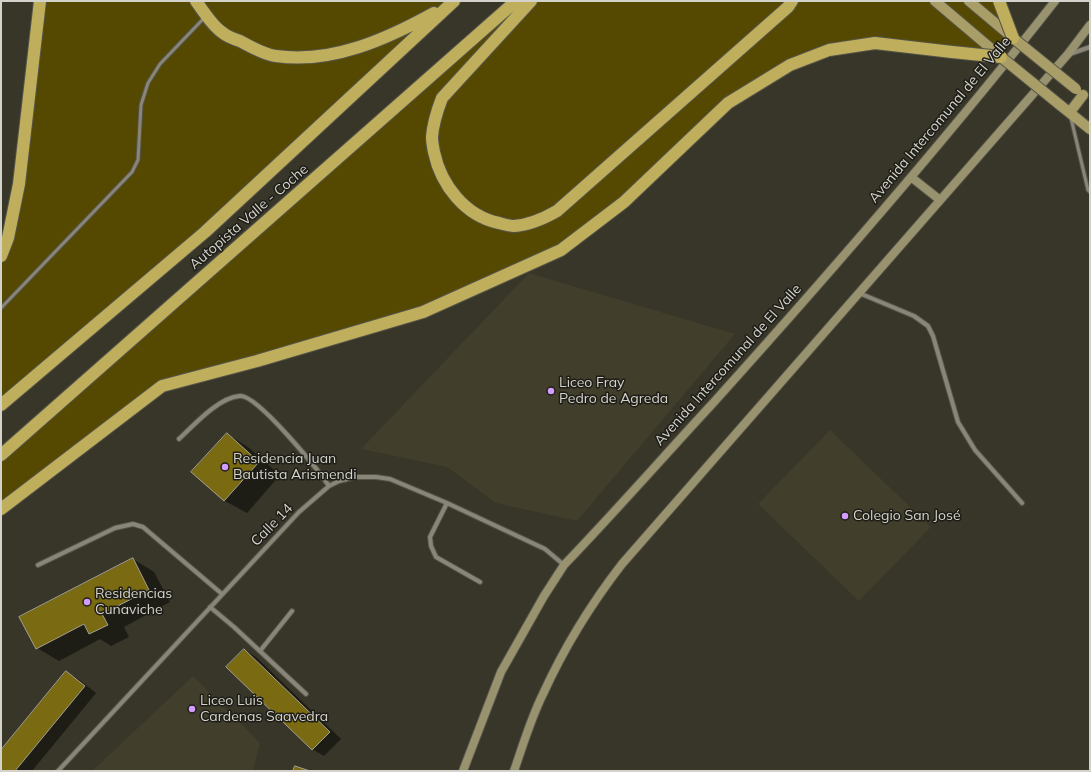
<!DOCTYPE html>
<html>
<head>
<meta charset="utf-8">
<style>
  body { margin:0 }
  #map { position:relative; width:1091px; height:772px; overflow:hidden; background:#383529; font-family:Mulish,sans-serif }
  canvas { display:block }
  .frame { position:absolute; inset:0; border:2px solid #d4d3cb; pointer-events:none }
</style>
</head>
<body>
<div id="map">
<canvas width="1091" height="772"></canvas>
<div class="frame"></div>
</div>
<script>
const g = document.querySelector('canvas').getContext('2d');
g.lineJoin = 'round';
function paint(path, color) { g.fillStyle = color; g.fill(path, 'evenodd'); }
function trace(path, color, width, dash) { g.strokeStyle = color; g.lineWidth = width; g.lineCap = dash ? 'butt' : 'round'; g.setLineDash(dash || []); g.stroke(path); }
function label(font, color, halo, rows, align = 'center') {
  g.font = font + ' Mulish,sans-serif'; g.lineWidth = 3; g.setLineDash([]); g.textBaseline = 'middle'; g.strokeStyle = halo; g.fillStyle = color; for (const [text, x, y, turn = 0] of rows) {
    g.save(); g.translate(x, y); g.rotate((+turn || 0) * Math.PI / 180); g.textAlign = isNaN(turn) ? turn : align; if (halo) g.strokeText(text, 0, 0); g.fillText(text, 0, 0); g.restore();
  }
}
paint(new Path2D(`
  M529,273L735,334L577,521L496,503L447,467L361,449Z
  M830,430L931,527L859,601L758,504Z
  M193,676L260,743L253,771H92Z`), '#413e2b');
paint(new Path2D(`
  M40,1H454L205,232L1,405V256L8,238Z
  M516,1H999L1013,38L1001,57L875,43L829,50L728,103L561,250L423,312L162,386L1,509V455Z`), '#554902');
paint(new Path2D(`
  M227,434L248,447L280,475L247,513L225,501L193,472Z
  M133,559L154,572L170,602L124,627L129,637L111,646L100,639L59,661L37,648Z
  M245,650L256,657L341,739L324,756L312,749Z
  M66,672L78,679L96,693L32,771H4L1,769V751Z`), '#0007');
const building = new Path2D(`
  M227,433L259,462L224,501L191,472Z
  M133,558L149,590L102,614L108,625L89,634L84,624L36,649L19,617Z
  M244,649L330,732L312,750L226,667Z
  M66,671L85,686L15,771H2L1,770V750Z
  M295,766L310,771H293Z`);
paint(building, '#7a6a11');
trace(building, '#a3a092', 1);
const lane = new Path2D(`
  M1071,118L1088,190L1090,192
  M1,308L132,172L138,160L141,105L148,83L160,64L205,17`);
const street = new Path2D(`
  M1070,54L1090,47
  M859,293L914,316L928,326L933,336L958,422L975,450L1022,503
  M179,439C194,425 219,397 240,396C258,395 318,470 329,486
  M447,503L430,537L431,546L436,557L480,582
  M38,565L115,528L133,524L143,527L222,594
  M210,607L234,627L306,694
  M260,651L292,611
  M58,771L299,512L329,486L339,481L356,477H376L390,479L447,503L545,549L564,565`);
const secondary = new Path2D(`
  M911,177L940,200
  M463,771L501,672L544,596L564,565C615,512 664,456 714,402C831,272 947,139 1055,1
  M514,771C523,745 531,718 543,694C564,648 591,604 622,564L1068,54L1090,25`);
const primary = new Path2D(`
  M935,1L1001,57
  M969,1L1013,38
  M1060,105L1090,129
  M1070,112L1083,95`);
const highway = new Path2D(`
  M196,1C203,11 213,27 223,33C228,37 234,39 240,41C249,46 265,55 276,56C332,64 387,39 434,13
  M531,1L442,98C437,111 433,123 432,137C432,142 433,147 434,152C441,185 465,216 499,223C503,224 509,226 514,226C530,225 543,219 557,211L788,7L792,1
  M1,256L8,238L19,184L40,1
  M1,405L205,232L454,1
  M1,455L516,1
  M1,509L162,386L257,361L423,312L561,250L624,202L728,103L790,65L829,50L875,43L952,52`);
trace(lane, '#555449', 5);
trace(street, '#555449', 6);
trace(secondary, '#555449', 10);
trace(primary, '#555449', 12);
trace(highway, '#555449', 14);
trace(lane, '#898678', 3);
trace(street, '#898678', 4);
trace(secondary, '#99926f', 8);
trace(primary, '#a99e67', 10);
trace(highway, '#bfae5b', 12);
const primaryBridge = new Path2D(`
  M1013,38L1076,89
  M1001,57L1060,105`);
const highwayBridge = new Path2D(`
  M999,1L1013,38
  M952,52L1001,57`);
trace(primaryBridge, '#555449', 12, []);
trace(highwayBridge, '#555449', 14, []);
trace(primaryBridge, '#a99e67', 10);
trace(highwayBridge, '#bfae5b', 12);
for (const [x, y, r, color] of [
  [551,391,4,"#d29dfd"],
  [225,467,4,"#d29dfd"],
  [845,516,4,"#d29dfd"],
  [87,602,4,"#d29dfd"],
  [192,709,4,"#d29dfd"]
]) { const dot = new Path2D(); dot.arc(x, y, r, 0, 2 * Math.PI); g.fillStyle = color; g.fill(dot); trace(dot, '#1e1d17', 1.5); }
label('14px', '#d4d3cb', '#1e1d17', [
  ["Avenida Intercomunal de El Valle",940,120,-50],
  ["Autopista Valle - Coche",249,217,-41],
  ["Avenida Intercomunal de El Valle",728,365,-48],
  ["Calle 14",272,525,-46]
]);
label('14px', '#d4d3cb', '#1e1d17', [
  ["Liceo Fray",559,383],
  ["Pedro de Agreda",559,399],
  ["Residencia Juan",233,459],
  ["Bautista Arismendi",233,475],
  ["Colegio San José",853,516],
  ["Residencias",95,594],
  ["Cunaviche",95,610],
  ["Liceo Luis",200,701],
  ["Cardenas Saavedra",200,717]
], 'left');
</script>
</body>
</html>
